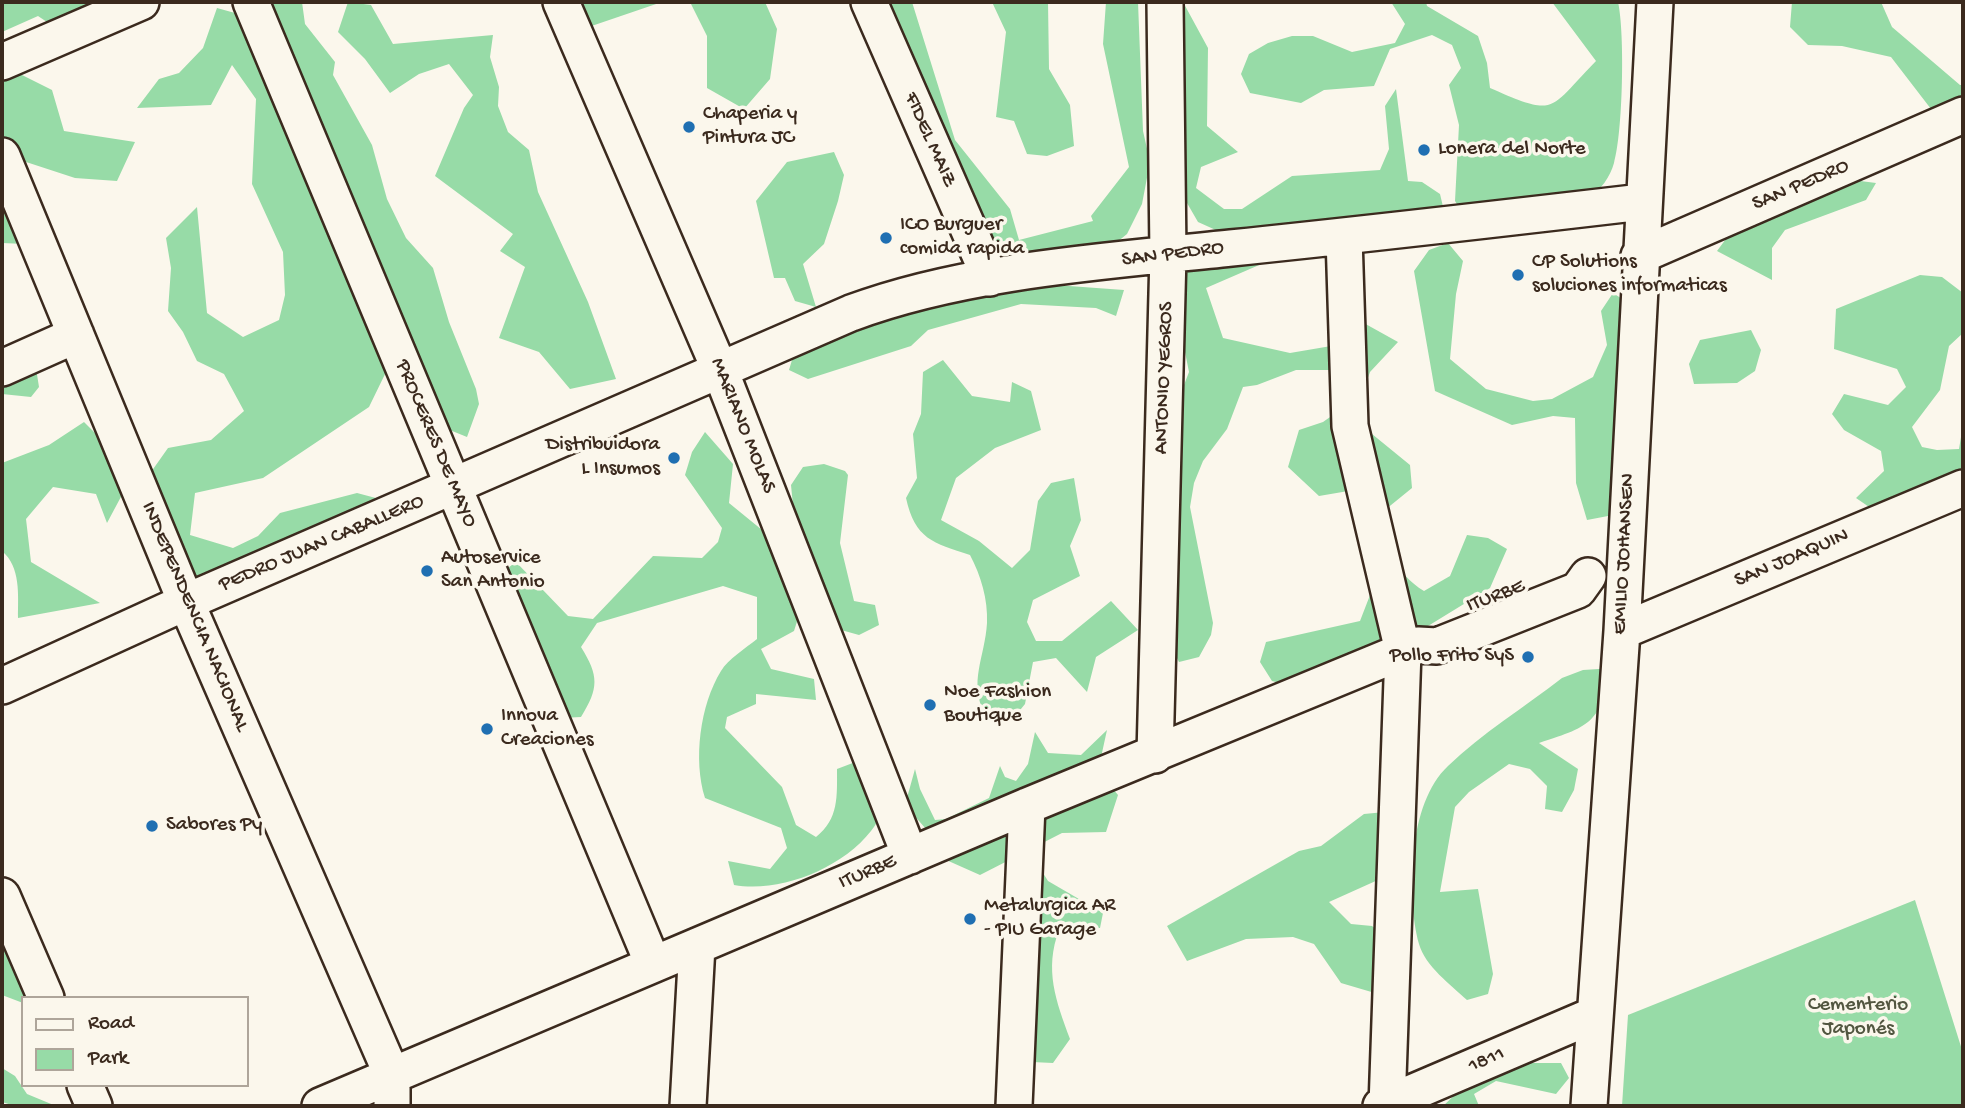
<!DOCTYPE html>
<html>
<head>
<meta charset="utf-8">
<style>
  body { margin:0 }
  #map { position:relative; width:1965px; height:1108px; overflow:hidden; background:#fbf7ec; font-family:"Gochi Hand",sans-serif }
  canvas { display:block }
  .frame { position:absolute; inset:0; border:4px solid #3b2a1e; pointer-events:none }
  .legend { position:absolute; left:21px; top:996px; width:228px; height:91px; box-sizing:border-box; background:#fbf7ec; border:2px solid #aea59a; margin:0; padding:9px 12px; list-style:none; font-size:21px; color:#3b2a1e }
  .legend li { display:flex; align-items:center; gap:14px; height:35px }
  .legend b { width:35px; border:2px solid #aea59a }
</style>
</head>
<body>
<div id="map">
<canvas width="1965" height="1108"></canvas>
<div class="frame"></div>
<ul class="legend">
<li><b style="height:9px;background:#fbf7ec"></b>Road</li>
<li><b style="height:19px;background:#97dba7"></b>Park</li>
</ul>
</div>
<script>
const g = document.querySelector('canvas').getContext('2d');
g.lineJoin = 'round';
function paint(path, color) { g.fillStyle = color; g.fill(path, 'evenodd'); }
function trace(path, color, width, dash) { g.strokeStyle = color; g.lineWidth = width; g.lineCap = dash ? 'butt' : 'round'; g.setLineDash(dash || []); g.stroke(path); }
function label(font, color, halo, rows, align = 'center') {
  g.font = font + ' "Gochi Hand",sans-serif'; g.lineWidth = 7; g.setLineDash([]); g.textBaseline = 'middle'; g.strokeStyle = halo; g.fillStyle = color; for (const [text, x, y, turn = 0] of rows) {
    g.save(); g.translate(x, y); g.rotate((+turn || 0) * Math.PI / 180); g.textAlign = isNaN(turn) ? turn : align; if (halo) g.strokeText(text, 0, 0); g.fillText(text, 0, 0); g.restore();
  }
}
paint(new Path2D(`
  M2,2H107L56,28L38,16L2,32Z
  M260,2H302L305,24L335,62L333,75L372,145L387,199L406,238L433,268L449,322L476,389L479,404L467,437L430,422L387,370L369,407L263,478L195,493L190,535L233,548L258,536L280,513L357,493L402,505L227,584L184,582L150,560L137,531L139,489L168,448L211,440L244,411L224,374L197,361L183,332L168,311L171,268L166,238L197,207L207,313L243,337L279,320L285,295L283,252L252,184L256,99L232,65L211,105L137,108L159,79L179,73L203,48L217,8L260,20Z
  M348,2L371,5L393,44L493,35L490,57L499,87L498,106L508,132L529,150L538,192L588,302L616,379L570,389L539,352L499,338L525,267L500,251L513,234L435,176L464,108L473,95L449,64L419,74L390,93L365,59L338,32Z
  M557,2H662L574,32Z
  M690,2H765L777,29L770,79L744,109L707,88V36Z
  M875,2H912L955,140L1010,209L1019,240L1093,221L1091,216L1129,167L1103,44L1106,2H1138L1143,131L1150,162L1142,204L1127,234L1090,264H1004L955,193Z
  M992,2H1048L1049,69L1070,105L1074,146L1047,156L1027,154L1014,121L996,117L1006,32Z
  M1172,2H1183L1208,48L1207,126L1238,152L1201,167L1196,188L1224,209H1242L1292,176L1380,170L1389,149L1385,106L1396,89L1408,181L1422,182L1440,194L1445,215L1365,245L1296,222L1218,231L1198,222L1187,203L1184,98Z
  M1391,2H1426L1427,6L1478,36L1487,63L1490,88C1558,118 1548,110 1596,61L1552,2H1618C1625,33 1623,133 1614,163C1610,177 1601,190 1589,197C1575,206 1489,216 1467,220L1455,201L1459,125L1449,85L1461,68L1452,45L1432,35L1390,49L1374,86L1324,90L1301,103L1250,93L1241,74L1249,54L1268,43L1292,36H1313L1352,52L1395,43L1405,24Z
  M1881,2L1892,27L1960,85H1963V117H1951L1931,109L1891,57L1842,46L1808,45L1790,27L1792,2Z
  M10,69L52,90L64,131L135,142L117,181L75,178L20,160L36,189L25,244L2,243V84Z
  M834,152L844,175L838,201L824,244L803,264L816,307L795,301L785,278H774L756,201L787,162Z
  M1837,178L1876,183L1866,200L1785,230L1772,248V280L1717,251L1737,224Z
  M1448,243L1463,261L1456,294L1450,359L1486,389L1533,401L1552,399L1593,377L1607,345L1601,311L1613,293L1633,306L1622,475L1608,516L1587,520L1576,483L1575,418L1553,416L1512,425L1435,391L1414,271L1429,250Z
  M1273,259L1206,288L1223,338L1290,353L1337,345L1362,322L1398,342L1370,372L1365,386V408L1372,434L1410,465L1412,488L1380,514C1384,546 1396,574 1424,591L1450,576L1467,535L1488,538L1507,549L1490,588L1335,683L1314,692L1272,681L1260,662L1266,642L1360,621L1377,577L1360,489L1319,496L1288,467L1299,430L1323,422L1340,410L1338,370H1296L1257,385L1243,387L1227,429L1203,461L1194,483L1190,507L1213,623L1211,635L1199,657L1179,662L1169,642L1150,473L1189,372L1173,292L1186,263Z
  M1920,275L1942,277L1963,293V333L1949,346L1940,390L1912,427L1922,447L1937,450L1959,449L1963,425V483L1875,511L1856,498L1884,471L1881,451L1844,430L1832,414L1844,394L1888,405L1906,387L1897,369L1834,349L1836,309Z
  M959,278L1124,290L1116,316L1096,308L1021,304L928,330L911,346L808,379L789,370L795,350Z
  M1751,330L1761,350L1755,371L1737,383L1694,384L1689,364L1700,340Z
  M943,360L972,396L1010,402L1012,382L1031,391L1041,430L995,448L956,478L941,520L979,541L1012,568L1030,550L1038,501L1051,483L1074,478L1081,520L1070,546L1080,576L1033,600L1027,622L1036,641H1062L1111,601L1138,630L1096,657L1087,692L1056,658L1033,662L1025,704L1012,720L985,714C968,683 985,657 987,623C988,599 981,576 970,555C933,543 915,539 906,498L917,478L913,434L921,414L923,372Z
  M35,362L39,387L31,397L2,394V374Z
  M84,422L112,450L123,493L107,523L96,494L53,487L26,519L31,562L100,603L18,618C18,595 21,567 2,551V463L49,445Z
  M705,432L733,464L729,503L778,543L800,612L794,631L761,649L771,669L814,679L816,700L756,694V704L727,717L725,728L782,787L796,825L816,837C839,819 837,796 837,769L858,761L892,793C885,805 880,820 871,831C841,869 780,893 734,885L728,861L770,869L787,848L781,828L705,798C693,760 700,705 721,671C728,659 746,648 757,639V597L723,586L597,623L581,647C599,676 599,688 581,717L561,718L497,576L516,562L568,616L593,619L653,556L702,558L718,542L722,528L685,475L692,452Z
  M824,464L845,471L848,475L840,543L854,601L875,605L879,625L859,635L816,623L800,577L791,485L803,467Z
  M1615,668C1596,723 1595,725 1539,743L1578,769L1574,790L1562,812L1545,809L1547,786L1530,769L1509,764L1469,792L1455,807L1440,892L1478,889L1493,974L1488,994L1467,1000C1451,985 1425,966 1419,944C1406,895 1408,803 1448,766C1482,733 1525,707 1562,678L1583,670Z
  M1107,730L1098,771L1118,795L1106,832L1062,833L980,875L926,851V829L905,805L915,769L920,789L935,820L946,819L989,798L1000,766L1005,777L1016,781L1028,764L1035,732L1048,753L1081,755Z
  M1385,812L1389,875L1329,902L1351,924L1372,926L1389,939L1385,996L1341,983L1314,944L1293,937L1246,939L1187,961L1167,926L1299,851L1321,846L1364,814Z
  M1035,860L1048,881L1103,913L1100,928L1059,930C1044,970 1056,1001 1070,1039L1053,1063L1032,1062Z
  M1915,900L1963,1053V1106H1622L1628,1015Z
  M2,948L28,983V998H23V1003L2,995Z
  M1489,1063H1561L1569,1078L1556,1094L1496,1081L1474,1094L1479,1106H1443Z
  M2,1068L15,1076L27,1094L56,1106H15L2,1102Z`), '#97dba7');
const minor = new Path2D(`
  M251,2L653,964
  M561,2L720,370L910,856
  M869,2L990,278
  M2,62L141,2
  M2,156L186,602L392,1075V1106
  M1344,237L1350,426L1403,651L1387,1106
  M1639,256L1963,115
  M2,368L76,335
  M1622,631L1963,488
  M2,686L186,602L851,313C966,270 1109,261 1231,248C1368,234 1505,218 1642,202
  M1155,755L1168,255L1165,2
  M2,896L46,998
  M85,1085L94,1106
  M320,1106L1027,806L1418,645L1437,646L1578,590L1588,576
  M688,1106L697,946
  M1014,1106L1027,806
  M1381,1106L1594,1015
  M1589,1106L1622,631L1655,2`);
trace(minor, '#3b2a1e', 40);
trace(minor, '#fbf7ec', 35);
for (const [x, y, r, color] of [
  [689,127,7,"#1f6fb2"],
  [1424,150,7,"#1f6fb2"],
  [886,238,7,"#1f6fb2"],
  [1518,275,7,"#1f6fb2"],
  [674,458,7,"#1f6fb2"],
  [427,571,7,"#1f6fb2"],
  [1528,657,7,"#1f6fb2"],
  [930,705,7,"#1f6fb2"],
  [487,729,7,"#1f6fb2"],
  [152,826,7,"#1f6fb2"],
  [970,919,7,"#1f6fb2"]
]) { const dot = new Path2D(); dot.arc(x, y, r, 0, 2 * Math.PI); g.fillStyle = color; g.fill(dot); trace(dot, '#fbf7ec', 2.5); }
label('21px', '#3b2a1e', '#fbf7ec', [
  ["Chaperia y",703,115],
  ["Pintura JC",703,139],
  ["Lonera del Norte",1438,150],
  ["ICO Burguer",900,226],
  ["comida rapida",900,250],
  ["CP Solutions",1532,263],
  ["soluciones informaticas",1532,287],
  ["Distribuidora",660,446,"right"],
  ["L Insumos",660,470,"right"],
  ["Autoservice",441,559],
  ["San Antonio",441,583],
  ["Pollo Frito SyS",1514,657,"right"],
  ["Noe Fashion",944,693],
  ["Boutique",944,717],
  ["Innova",501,717],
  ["Creaciones",501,741],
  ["Sabores Py",166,826],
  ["Metalurgica AR",984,907],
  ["- PIU Garage",984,931]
], 'left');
label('21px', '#3b2a1e', '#fbf7ec', [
  ["FIDEL MAIZ",929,140,66],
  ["SAN PEDRO",1801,186,-23],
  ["SAN PEDRO",1173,255,-7],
  ["ANTONIO YEGROS",1165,378,-88],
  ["MARIANO MOLAS",742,426,68],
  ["PROCERES DE MAYO",435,444,67],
  ["PEDRO JUAN CABALLERO",322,544,-23],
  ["EMILIO JOHANSEN",1625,554,-87],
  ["SAN JOAQUIN",1792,559,-23],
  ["ITURBE",1496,597,-21],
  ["INDEPENDENCIA NACIONAL",194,617,67],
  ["ITURBE",868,873,-23],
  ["1811",1487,1061,-23]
]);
label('21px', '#525640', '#fbf7ec', [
  ["Cementerio",1858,1006],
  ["Japonés",1858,1030]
]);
</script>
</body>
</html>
